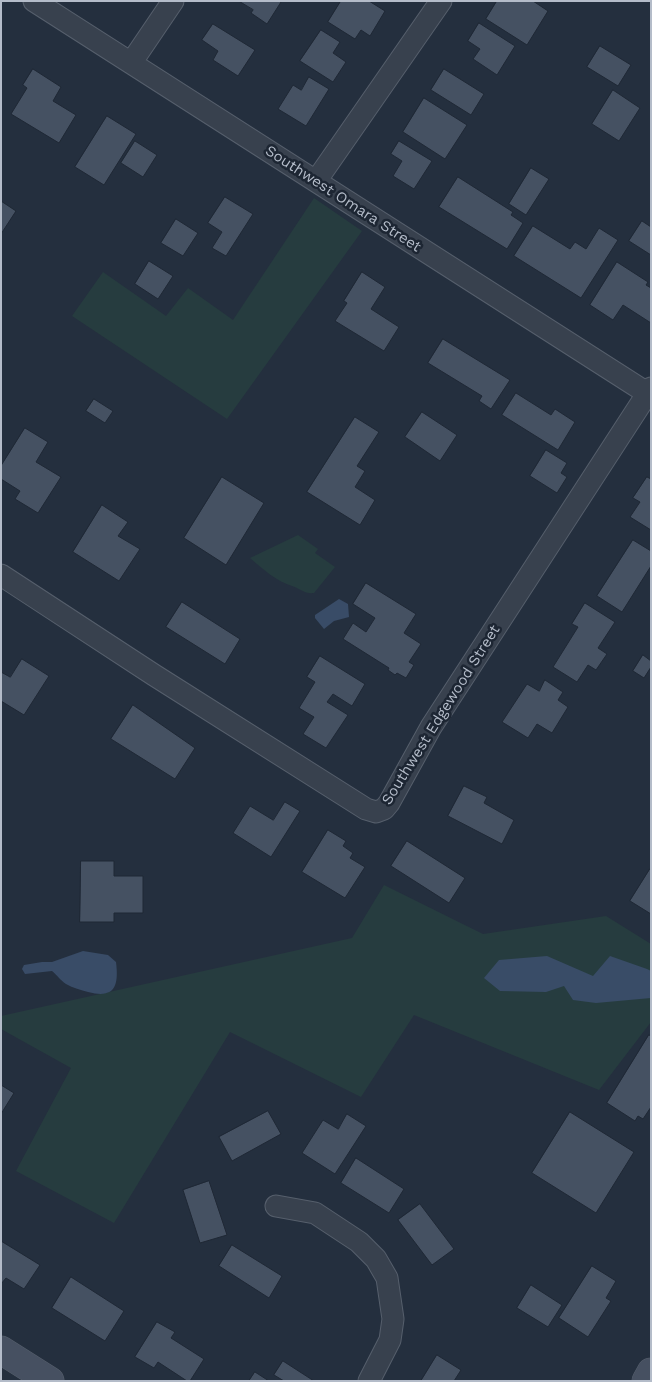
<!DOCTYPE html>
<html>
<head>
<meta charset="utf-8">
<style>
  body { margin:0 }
  #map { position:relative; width:652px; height:1382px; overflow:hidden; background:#242f3e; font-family:"Work Sans",sans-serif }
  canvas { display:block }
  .frame { position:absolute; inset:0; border:2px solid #b4bcc9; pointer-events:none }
</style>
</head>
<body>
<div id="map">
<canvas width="652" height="1382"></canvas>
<div class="frame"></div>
</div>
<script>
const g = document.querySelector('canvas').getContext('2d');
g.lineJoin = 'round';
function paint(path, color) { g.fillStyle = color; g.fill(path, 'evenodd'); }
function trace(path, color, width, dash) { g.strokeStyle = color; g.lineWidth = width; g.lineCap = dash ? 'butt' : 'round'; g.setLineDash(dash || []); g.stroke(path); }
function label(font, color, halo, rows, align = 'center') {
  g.font = font + ' "Work Sans",sans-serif'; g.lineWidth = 5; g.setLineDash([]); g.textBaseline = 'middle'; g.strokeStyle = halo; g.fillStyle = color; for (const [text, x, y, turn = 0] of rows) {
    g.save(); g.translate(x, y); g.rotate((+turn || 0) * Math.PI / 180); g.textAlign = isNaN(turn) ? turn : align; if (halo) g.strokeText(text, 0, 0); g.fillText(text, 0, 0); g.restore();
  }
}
paint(new Path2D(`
  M314,198L362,231L227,419L72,316L103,272L166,316L188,288L233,320Z
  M298,535L318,549L315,553L335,567L314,593C304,594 301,589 292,586C276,581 264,570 250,558Z
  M384,885L483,934L606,916L651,944V1022L599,1090L414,1015L361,1097L230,1032L114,1223L16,1171L71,1068L1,1029V1016L352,938Z`), '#263c3f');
paint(new Path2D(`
  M339,599L348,604L349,617L334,621L324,629L315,618V615Z
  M83,951L108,955L116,962C119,986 115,999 88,992C81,990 73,988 66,984C60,980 57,975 52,971L25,974L22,969L24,965L42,962H52Z
  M547,956L593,976L610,956L647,969L651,971V998L596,1003L573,1000L564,986L546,992L500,991L484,978L499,960Z`), '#394c67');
const building = new Path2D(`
  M239,1H279L281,2L267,24L251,13L253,10Z
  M341,1H369L385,11L370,36L361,30L355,39L328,22Z
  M497,1H533L548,11L527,45L486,19Z
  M479,23L515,46L497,75L473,59L480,49L468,41Z
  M213,24L255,50L238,76L213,60L218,51L202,40Z
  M321,30L340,42L333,53L346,62L333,82L300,61Z
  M600,46L631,65L618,86L587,67Z
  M33,69L61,87L53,101L76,115L59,143L11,114L27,88L23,85Z
  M444,69L484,94L471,115L431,90Z
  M309,77L329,89L306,126L278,109L293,85L301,90Z
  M613,90L640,108L619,141L592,124Z
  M424,98L467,125L445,159L403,132Z
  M107,116L136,134L104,185L75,167Z
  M135,141L157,155L143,177L121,163Z
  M399,141L432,161L414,189L393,176L402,161L391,154Z
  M531,168L549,179L526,215L509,204Z
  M458,177L513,212L511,215L523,223L507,249L439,207Z
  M225,197L253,214L226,256L212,248L222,232L208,223Z
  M1,201L16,211L1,234Z
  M176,219L198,233L183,256L161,243Z
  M642,221L651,227V255L629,241Z
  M533,226L570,249L575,242L586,249L599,228L618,240L581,298L514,256Z
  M149,261L173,276L158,299L135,284Z
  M617,262L648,282L646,285L651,288V323L623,305L613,320L590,305Z
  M362,272L385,287L371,309L399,327L384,351L335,321L347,303L344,301Z
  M443,339L510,380L491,409L479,401L482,396L428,363Z
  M516,393L551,415L555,409L575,422L558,450L502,415Z
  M94,399L113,411L105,423L86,411Z
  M422,412L457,435L440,461L405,437Z
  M355,417L379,432L357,466L365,471L355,487L375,500L360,525L307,492Z
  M25,428L48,442L36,462L61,477L38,513L15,499L20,491L1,479V466Z
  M546,450L567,463L561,473L567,477L557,493L530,476Z
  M222,477L264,503L226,565L184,538Z
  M647,477L651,479V530L630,517L640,502L633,498Z
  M102,505L128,522L118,536L140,549L119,581L73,552Z
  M633,540L651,551V566L622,612L597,596Z
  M366,583L416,614L404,633L421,644L409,662L414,665L406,678L397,673L395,675L388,670L389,668L343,639L353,623L366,632L375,618L353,604Z
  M182,602L240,639L225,664L166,627Z
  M585,603L615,622L598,648L607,654L596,670L588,665L577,682L553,667L578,627L572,624Z
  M643,655L651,661V667L644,678L633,671Z
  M320,656L365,684L352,706L333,694L327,702L348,715L326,748L303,734L314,717L299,708L315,682L307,677Z
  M22,659L49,676L24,715L1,701V672L10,677Z
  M545,680L563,692L558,700L568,707L552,733L537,724L528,738L502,722L527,684L539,691Z
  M133,705L195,748L175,779L111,739Z
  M464,786L487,797L484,803L514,820L502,844L448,816Z
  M285,802L300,811L271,857L233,833L250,806L273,820Z
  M328,830L346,841L343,846L353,853L350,858L365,867L345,898L302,872Z
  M407,841L465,878L449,903L391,866Z
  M81,861H114V876H143V913H114V922H80Z
  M650,869H651V914L630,901Z
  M649,1035L651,1036V1107L643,1119L638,1116L635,1121L607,1103Z
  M1,1085L14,1093L1,1114Z
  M268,1111L281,1134L232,1161L219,1137Z
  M570,1112L634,1152L596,1213L532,1173Z
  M347,1114L366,1126L335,1174L302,1153L323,1120L338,1129Z
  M356,1158L404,1189L389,1213L341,1183Z
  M209,1181L227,1235L200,1243L183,1190Z
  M420,1204L454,1249L432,1265L398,1220Z
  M1,1241L40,1265L24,1289L6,1278L1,1284Z
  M232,1245L282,1276L269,1298L219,1266Z
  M592,1266L616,1281L606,1298L611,1301L588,1337L559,1318Z
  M71,1277L124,1311L105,1341L52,1308Z
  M531,1285L562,1305L548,1327L517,1308Z
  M157,1322L175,1332L171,1338L204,1359L190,1381H187L158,1362L154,1368L135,1357Z
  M437,1355L461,1370L454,1381H421Z
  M283,1361L314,1381H284L274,1375Z
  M255,1372L269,1381H249Z`);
paint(building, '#455162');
trace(building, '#1f2835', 1);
const minor = new Path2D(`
  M34,1L647,393
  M131,63L173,1
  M316,181L441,1
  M1,575L154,675L366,809L376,812L384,809L389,803L431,727L651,388
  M276,1206L315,1213L359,1242L376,1259L387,1278L393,1319L390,1340L369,1381`);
const secondary = new Path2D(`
  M1,1350L50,1381
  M646,1381L651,1372`);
trace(minor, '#565f6c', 23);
trace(secondary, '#565f6c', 29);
trace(minor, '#38414e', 21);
trace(secondary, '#465061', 28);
label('15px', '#b4bcc9', '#1d2633', [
  ["Southwest Omara Street",343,199,33],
  ["Southwest Edgewood Street",441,715,-58]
]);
</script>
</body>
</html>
